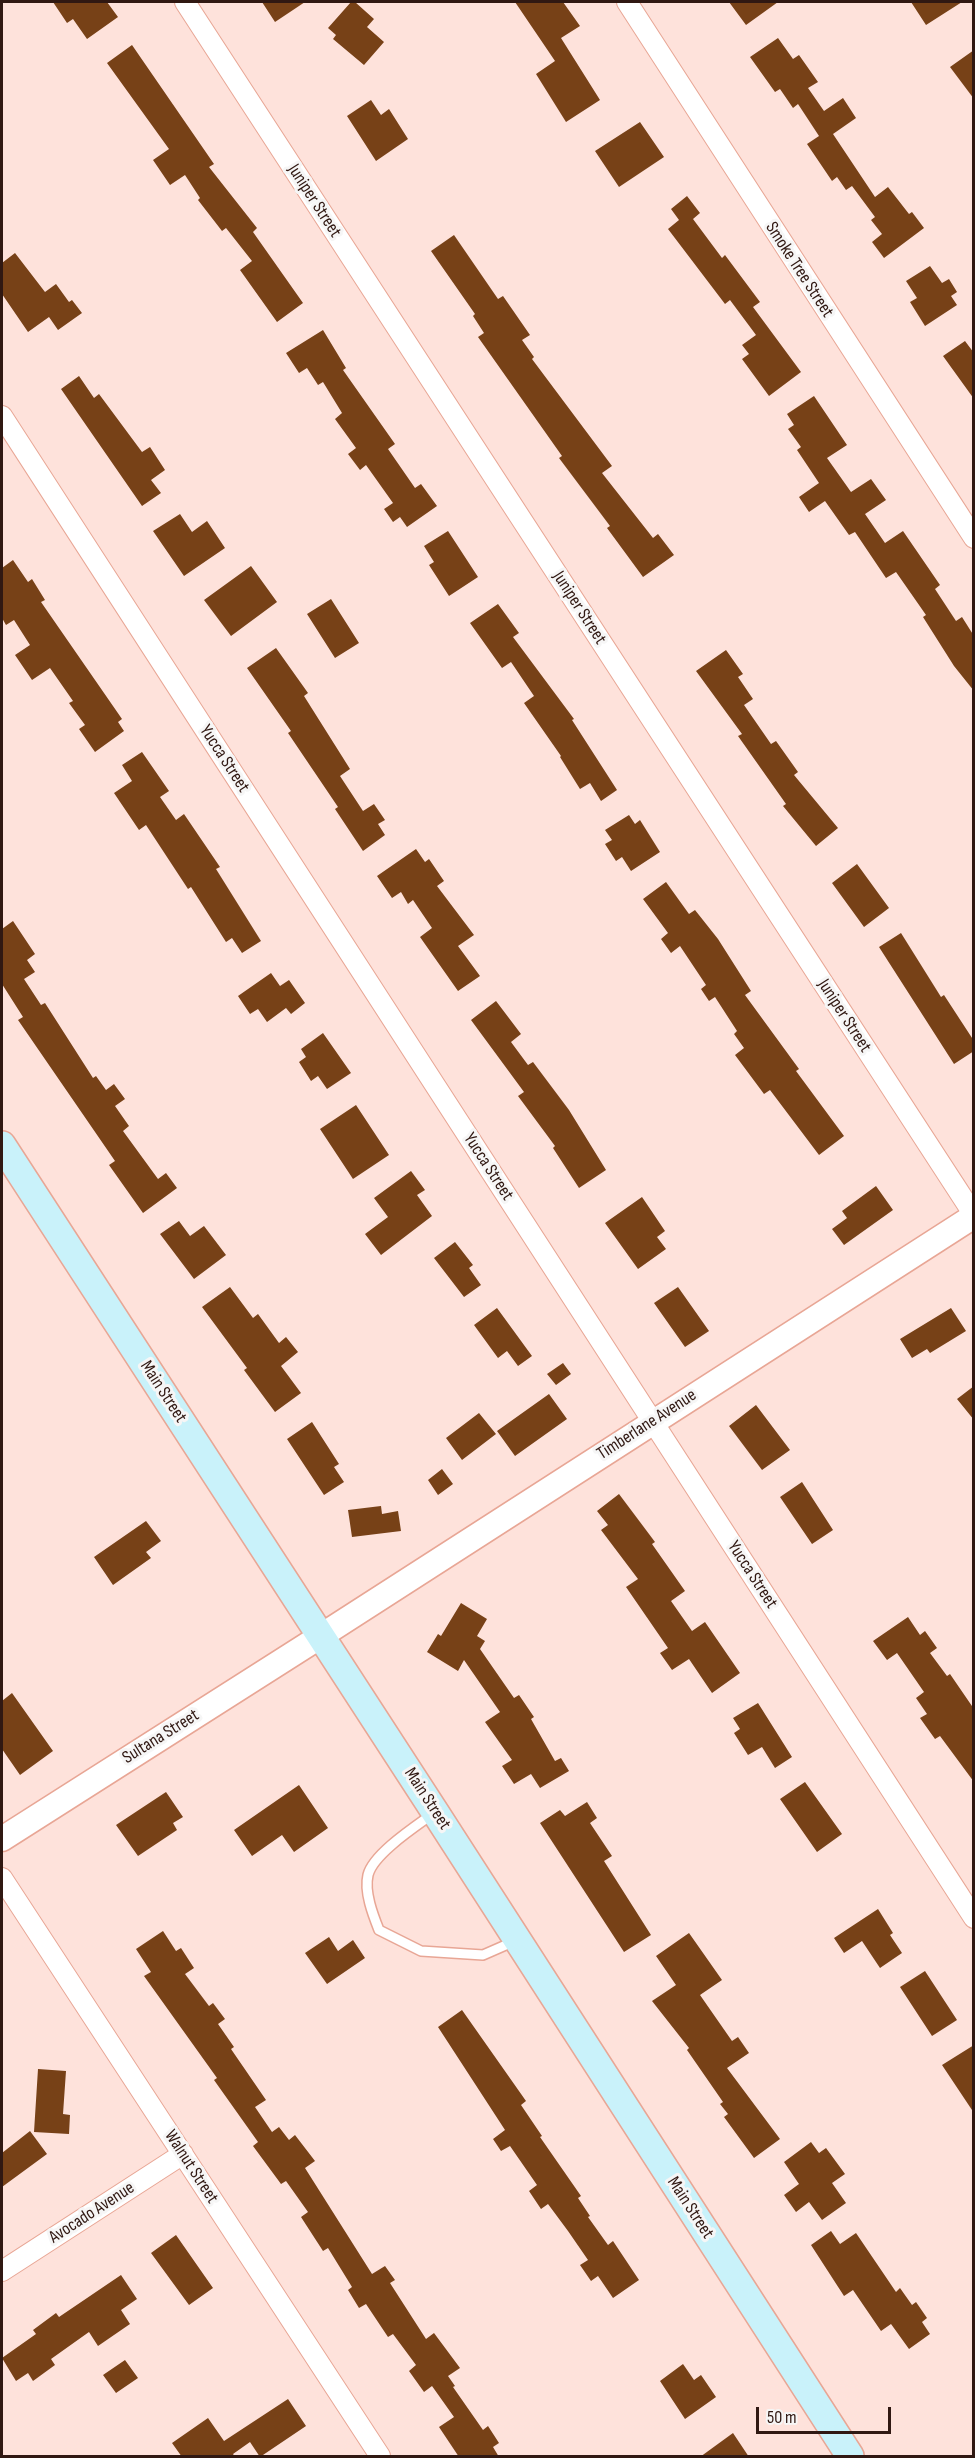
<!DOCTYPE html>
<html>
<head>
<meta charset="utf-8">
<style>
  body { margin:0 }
  #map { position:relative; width:975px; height:2458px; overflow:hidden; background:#fee2db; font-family:"Sofia Sans Condensed",sans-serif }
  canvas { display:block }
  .frame { position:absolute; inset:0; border:3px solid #301812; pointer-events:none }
  .scale { position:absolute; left:756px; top:2407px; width:135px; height:27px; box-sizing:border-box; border:3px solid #301812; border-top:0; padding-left:8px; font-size:18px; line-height:21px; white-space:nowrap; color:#301812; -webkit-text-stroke:4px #f6f6f6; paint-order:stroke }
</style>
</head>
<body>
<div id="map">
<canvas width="975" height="2458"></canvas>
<div class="frame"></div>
<div class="scale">50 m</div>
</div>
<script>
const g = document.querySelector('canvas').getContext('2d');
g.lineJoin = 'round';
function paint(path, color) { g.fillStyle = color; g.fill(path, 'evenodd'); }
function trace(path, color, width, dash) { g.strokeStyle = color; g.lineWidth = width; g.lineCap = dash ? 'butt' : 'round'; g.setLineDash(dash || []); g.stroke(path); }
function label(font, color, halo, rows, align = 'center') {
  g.font = font + ' "Sofia Sans Condensed",sans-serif'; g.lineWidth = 6; g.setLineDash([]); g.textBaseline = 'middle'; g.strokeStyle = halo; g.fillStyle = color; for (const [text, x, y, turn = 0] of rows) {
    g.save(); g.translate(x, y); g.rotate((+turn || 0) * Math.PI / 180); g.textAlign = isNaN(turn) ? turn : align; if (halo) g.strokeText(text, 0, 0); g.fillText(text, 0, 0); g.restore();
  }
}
paint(new Path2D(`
  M53,2H107L118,17L87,39L73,19L67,23Z
  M262,2H305L275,22Z
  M351,2H355L374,19L367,27L384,42L364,65L333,39L336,35L328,28Z
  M515,2H563L580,26L561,38L600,100L566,122L536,74L555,61Z
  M729,2H778L746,25Z
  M911,2H962L926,25Z
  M778,38L793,59L799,55L818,82L808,88L824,111L843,98L856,118L833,134L875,197L888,187L909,214L912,212L924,228L884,258L872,242L882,234L871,220L875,217L852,186L846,190L837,177L832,181L807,144L819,136L798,104L793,108L780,89L775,92L750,57Z
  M132,45L214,164L209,167L257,228L253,232L303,303L277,322L240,270L252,261L226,228L222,231L198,200L200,198L185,175L170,185L153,160L169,149L107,63Z
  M974,50V99L950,67Z
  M371,100L381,115L389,109L408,139L376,161L347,116Z
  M640,122L664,157L619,187L595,151Z
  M687,196L700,213L693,219L722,258L725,255L760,302L753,307L801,372L769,396L742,359L749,354L742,345L756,335L730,300L725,304L668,229L679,220L671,209Z
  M454,235L498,299L503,296L530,335L522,340L534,357L532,359L612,466L602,473L653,538L658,534L674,555L643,577L607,528L610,526L559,458L562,456L478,337L484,333L473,316L475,314L431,251Z
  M15,253L45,292L56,284L69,302L72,300L82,313L58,330L49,317L28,332L2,294V263Z
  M930,266L942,283L949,279L957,292L951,296L957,305L925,326L910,302L917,298L906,281Z
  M323,330L346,368L343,370L395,444L388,449L415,488L421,484L437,506L407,527L400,517L393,522L384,509L393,503L366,465L360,470L348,454L356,448L335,419L342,413L323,382L318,385L307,368L299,373L286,353Z
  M965,341L974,353V399L943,356Z
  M79,376L94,398L99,394L142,452L150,447L165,470L151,480L161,493L142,506L61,389Z
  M814,396L847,445L827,458L851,492L871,479L886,500L865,514L885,543L903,531L940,585L935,589L956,621L962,617L974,636V691L954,666L923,617L926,615L896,572L886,578L855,532L849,535L825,501L809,512L799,497L819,483L797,450L801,447L788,429L794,425L787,414Z
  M180,514L192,532L207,521L225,548L184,576L153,531Z
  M448,531L478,577L449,596L429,565L434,562L424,546Z
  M13,560L28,582L32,579L45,600L41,602L122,719L118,722L124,731L95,752L79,729L85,725L69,703L73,701L50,668L32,680L15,655L30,645L14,620L6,625L2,618V568Z
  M251,566L277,602L231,636L204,600Z
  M331,599L359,643L335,658L307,614Z
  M498,604L519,633L513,637L574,719L572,720L617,790L601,801L590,783L580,789L560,757L561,756L524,703L534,696L511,662L502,668L470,623Z
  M276,648L308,693L304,696L350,769L340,776L363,811L374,804L385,820L378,824L385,835L363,851L335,809L338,807L288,733L291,731L247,668Z
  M726,650L743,674L738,677L753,699L744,705L771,744L776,741L798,772L794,775L838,828L816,846L783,806L786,804L738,736L742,734L696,671Z
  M142,752L169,791L160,797L176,820L184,814L220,867L216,869L261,941L242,953L232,938L226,942L191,887L188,889L146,825L139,830L114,793L132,781L122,765Z
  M629,815L635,824L640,820L660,852L631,871L622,857L616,861L605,844L612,840L605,830Z
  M416,849L425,862L429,859L444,881L437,886L474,935L458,946L480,976L458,991L420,937L432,928L413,900L408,904L401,892L392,898L377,876Z
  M857,864L889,908L864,927L832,883Z
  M666,882L689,914L695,910L718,939L751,991L745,995L799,1069L796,1071L844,1136L819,1155L770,1090L764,1094L735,1055L744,1048L734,1034L737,1031L715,997L709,1001L701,989L706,985L680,946L671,953L661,939L668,933L643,899Z
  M13,921L35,954L27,960L35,972L24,979L41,1005L45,1003L93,1078L96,1076L106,1090L114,1084L125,1099L115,1106L129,1126L123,1131L158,1179L166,1173L177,1188L143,1213L109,1165L115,1161L18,1020L23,1017L2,984V929Z
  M901,933L941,997L944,995L974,1041V1051L954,1064L879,947Z
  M271,973L280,986L289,980L305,1003L291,1014L286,1008L267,1022L258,1009L250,1014L238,996Z
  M496,1001L521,1034L511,1042L528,1065L533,1062L569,1110L606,1170L579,1188L553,1148L555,1146L518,1096L524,1092L471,1020Z
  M323,1033L351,1073L327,1089L318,1076L311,1081L299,1062L306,1057L301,1049Z
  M356,1105L389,1155L353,1179L320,1129Z
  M411,1171L425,1190L417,1195L432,1216L381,1255L365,1234L388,1217L374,1198Z
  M876,1186L893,1210L844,1245L832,1229L847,1218L842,1211Z
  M642,1197L665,1231L657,1237L666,1249L638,1269L605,1223Z
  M179,1221L190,1236L204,1226L226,1255L194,1279L160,1234Z
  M455,1242L473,1265L469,1268L481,1285L464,1297L434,1258Z
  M230,1287L253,1318L258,1314L279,1343L286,1337L298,1352L281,1366L301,1393L275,1412L244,1370L247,1368L202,1307Z
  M678,1287L709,1331L685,1347L654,1303Z
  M497,1308L532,1356L518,1366L507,1351L498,1358L474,1325Z
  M951,1308L966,1331L930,1353L927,1349L912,1358L900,1339Z
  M563,1363L571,1374L556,1385L547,1374Z
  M974,1386V1420L957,1399Z
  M549,1394L567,1419L515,1456L497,1431Z
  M756,1405L790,1450L762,1470L729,1426Z
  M479,1413L496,1434L462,1460L446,1438Z
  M312,1422L339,1464L334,1467L344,1482L324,1495L287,1439Z
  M442,1469L453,1484L438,1495L428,1480Z
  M802,1482L833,1530L812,1544L780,1497Z
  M619,1494L655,1542L652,1544L685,1591L671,1601L692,1631L705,1622L740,1673L712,1693L689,1659L672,1670L660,1653L668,1648L626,1587L638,1579L601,1530L608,1525L597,1511Z
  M381,1506L382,1514L398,1511L401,1531L352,1537L348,1510Z
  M146,1521L161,1541L146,1552L151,1558L113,1585L94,1557Z
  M461,1603L487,1619L477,1636L485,1641L480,1649L514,1698L519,1695L534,1717L531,1719L555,1761L561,1758L569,1771L540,1788L531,1774L514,1784L502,1766L512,1760L485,1722L500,1712L464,1660L458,1671L427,1652L438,1634L441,1636Z
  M908,1617L920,1635L925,1631L937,1648L930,1653L947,1676L950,1674L974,1709V1782L940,1736L935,1739L920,1718L927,1714L916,1698L924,1692L897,1653L887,1660L873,1641Z
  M12,1693L53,1751L20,1775L2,1749V1701Z
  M758,1703L792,1757L775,1768L762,1747L748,1755L734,1733L740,1729L733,1718Z
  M805,1782L842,1834L817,1852L780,1799Z
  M299,1785L328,1828L294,1852L282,1835L252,1856L234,1830Z
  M166,1792L183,1817L173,1823L177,1830L138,1856L116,1825Z
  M587,1802L597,1818L590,1823L612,1856L604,1861L651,1935L624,1952L540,1823L560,1810L565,1816Z
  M878,1909L893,1933L890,1935L902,1953L880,1968L862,1941L844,1953L834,1938Z
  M163,1931L176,1951L181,1948L194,1968L185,1974L209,2006L213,2003L225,2019L218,2024L234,2047L231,2049L266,2100L255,2107L272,2132L279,2127L289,2140L295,2135L315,2161L305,2168L372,2274L385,2266L395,2280L390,2283L426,2339L434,2333L460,2368L448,2376L455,2386L453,2387L483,2430L488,2426L499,2443L493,2447L499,2457H459L439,2427L454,2417L432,2386L424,2392L409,2371L416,2365L393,2334L388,2337L366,2304L359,2308L348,2290L352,2287L328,2248L323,2251L301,2217L308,2212L286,2181L281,2184L253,2146L258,2142L214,2080L217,2078L144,1976L151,1972L136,1949Z
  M689,1933L722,1980L700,1995L732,2041L738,2037L749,2053L727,2068L780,2139L754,2158L724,2117L728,2114L720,2104L723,2102L687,2050L689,2048L652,2001L676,1985L656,1956Z
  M329,1937L338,1951L353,1940L365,1958L327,1984L305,1953Z
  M925,1971L957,2020L932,2036L900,1987Z
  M462,2010L526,2101L521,2105L542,2136L540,2137L581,2196L578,2198L590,2216L588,2217L608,2245L613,2241L639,2280L613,2298L598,2276L591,2281L580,2265L588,2260L568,2231L548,2204L541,2209L529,2191L537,2185L510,2146L501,2151L493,2139L505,2130L438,2027Z
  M974,2045V2113L942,2065Z
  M38,2069L66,2071L63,2114L70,2115L69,2134L34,2132Z
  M30,2131L47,2154L2,2187V2153Z
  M811,2142L819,2153L826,2148L845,2174L832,2183L846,2203L822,2220L809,2202L796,2212L784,2195L799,2184L784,2162Z
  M831,2231L840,2244L856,2233L896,2292L900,2288L912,2305L916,2302L927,2318L922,2322L930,2334L909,2349L891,2324L881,2331L853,2290L844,2296L811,2245Z
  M176,2235L213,2288L189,2305L151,2253Z
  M121,2275L137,2299L121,2310L130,2324L98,2346L89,2332L51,2359L55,2365L33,2381L28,2373L16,2381L2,2358L36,2334L33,2330L56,2313L59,2317Z
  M125,2360L138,2378L116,2393L103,2375Z
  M683,2364L694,2380L701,2375L716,2397L685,2419L660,2381Z
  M288,2399L306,2426L260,2457L250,2442L233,2454L235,2457H182L172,2443L208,2418L224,2441Z
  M733,2433L749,2457H700Z`), '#774117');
const service = new Path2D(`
  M434,1813C416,1826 373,1854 368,1875C364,1892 373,1915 379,1930L421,1951L483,1955L515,1941`);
const minor = new Path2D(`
  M185,2L974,1215
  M627,2L974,538
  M2,416L974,1918
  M2,1878L380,2456
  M2,2271L183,2154`);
const tertiary = new Path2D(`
  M2,1839L321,1636L974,1216`);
const secondary = new Path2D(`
  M2,1145L435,1812L850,2456`);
trace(service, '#e8a695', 12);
trace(minor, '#e8a695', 22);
trace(tertiary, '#e8a695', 27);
trace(secondary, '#e8a695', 30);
trace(service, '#fff', 9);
trace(minor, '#fff', 20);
trace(tertiary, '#fff', 24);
trace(secondary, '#c9f2fa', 27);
label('18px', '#301812', '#f6f6f6', [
  ["Juniper Street",314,201,57],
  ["Smoke Tree Street",799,270,57],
  ["Juniper Street",579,608,57],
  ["Yucca Street",224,759,57],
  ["Juniper Street",844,1016,57],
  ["Yucca Street",488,1167,57],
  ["Main Street",163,1392,57],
  ["Timberlane Avenue",647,1425,-33],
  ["Yucca Street",752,1575,57],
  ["Sultana Street",161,1737,-32],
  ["Main Street",427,1799,57],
  ["Walnut Street",191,2167,57],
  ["Main Street",690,2208,57],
  ["Avocado Avenue",92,2213,-33]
]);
</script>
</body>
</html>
